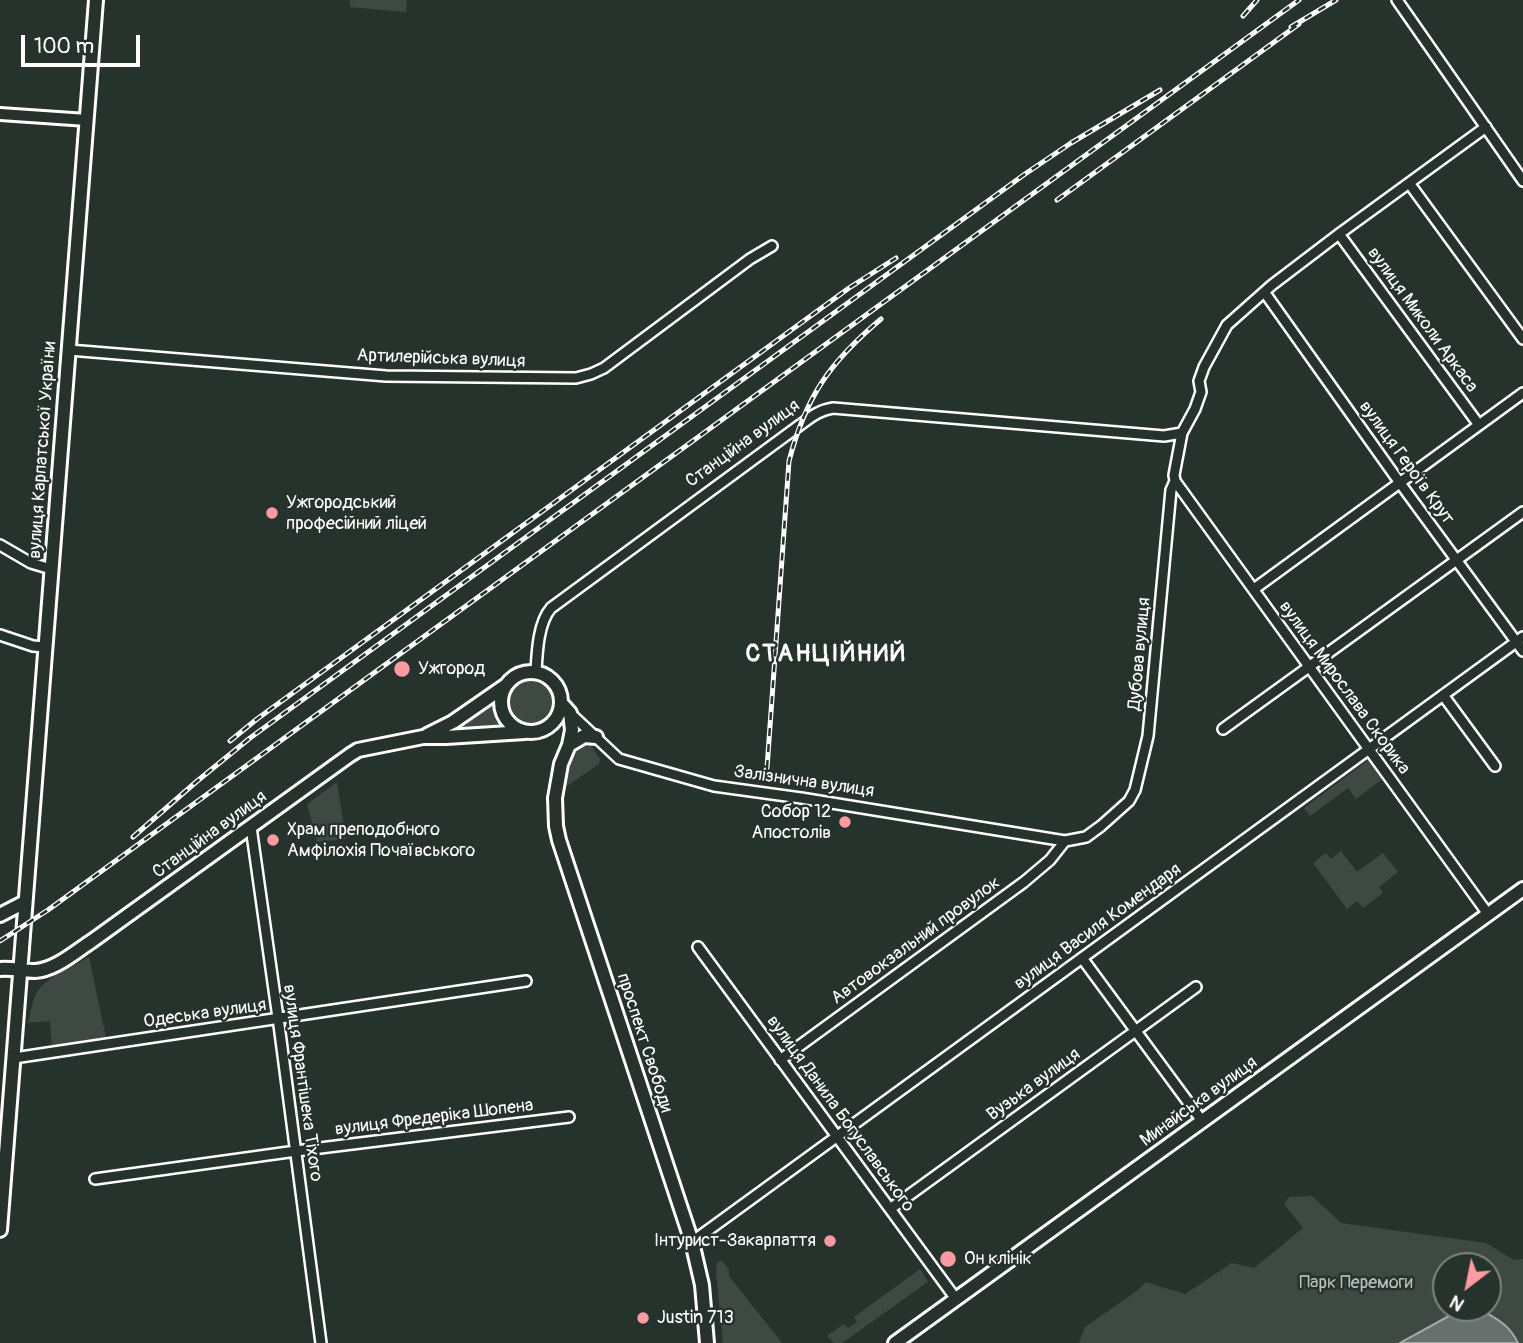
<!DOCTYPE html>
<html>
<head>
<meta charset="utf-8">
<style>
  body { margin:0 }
  #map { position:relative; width:1523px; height:1343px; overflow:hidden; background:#26332d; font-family:Pangolin,sans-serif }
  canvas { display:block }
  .north { position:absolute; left:1432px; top:1252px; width:70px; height:70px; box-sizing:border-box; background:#26332d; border:2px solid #7d8581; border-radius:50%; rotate:212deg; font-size:19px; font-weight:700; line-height:28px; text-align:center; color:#fff }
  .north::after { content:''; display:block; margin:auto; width:24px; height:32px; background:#ff9aa2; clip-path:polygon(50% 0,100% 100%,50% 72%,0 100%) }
  .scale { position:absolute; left:21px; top:35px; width:119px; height:32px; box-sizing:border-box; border:4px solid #fff; border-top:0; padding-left:9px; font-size:21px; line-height:24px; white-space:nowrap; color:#fff; -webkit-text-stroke:5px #26332d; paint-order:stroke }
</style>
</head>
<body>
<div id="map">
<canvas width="1523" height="1343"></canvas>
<div class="north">N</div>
<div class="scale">100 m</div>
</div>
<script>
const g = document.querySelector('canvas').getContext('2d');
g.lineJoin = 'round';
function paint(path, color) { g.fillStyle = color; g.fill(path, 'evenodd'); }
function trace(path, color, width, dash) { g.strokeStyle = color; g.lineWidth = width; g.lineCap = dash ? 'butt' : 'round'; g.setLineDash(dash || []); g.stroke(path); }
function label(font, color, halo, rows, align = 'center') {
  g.font = font + ' Pangolin,sans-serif'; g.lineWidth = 5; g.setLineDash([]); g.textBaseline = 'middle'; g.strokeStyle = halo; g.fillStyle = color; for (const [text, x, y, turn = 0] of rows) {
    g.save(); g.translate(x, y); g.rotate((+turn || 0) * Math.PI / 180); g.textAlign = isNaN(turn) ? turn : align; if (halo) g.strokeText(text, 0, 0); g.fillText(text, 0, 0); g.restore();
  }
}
paint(new Path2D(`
  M350,0H407L406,12L350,7Z
  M507 704a23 23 0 1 1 46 0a23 23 0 1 1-46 0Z
  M494,702L497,716L503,726L502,728L461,731L459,730V727Z
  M582,743L590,744L600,759L599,764L564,788C563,773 572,755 582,743Z
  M1371,758L1385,777L1356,799L1348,788L1310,816L1304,808Z
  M337,782L346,839L317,842L307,804Z
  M1341,851L1357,872L1383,853L1398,872L1379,887L1383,893L1363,908L1357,901L1347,909L1313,863L1326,853L1331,859Z
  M89,957L106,1038L52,1049L50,1021L28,1023C30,1014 32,1004 35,996C43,978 73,966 89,957Z
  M1312,1196L1341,1223L1486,1243L1514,1260L1523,1259V1343H1079L1085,1327L1138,1290L1146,1282L1185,1294L1232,1263L1254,1268L1303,1228L1284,1204L1289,1197ZM1446,1266H1488V1308H1446Z
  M719,1261H722L729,1269V1276L782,1343H723L716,1272L717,1264Z
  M920,1269L928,1282L842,1343H834L827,1336L844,1324L848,1328L857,1322L854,1317Z`), '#3e4944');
const water = new Path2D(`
  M1483,1311C1499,1320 1510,1326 1518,1343H1400L1449,1316Z`);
paint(water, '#67706c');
trace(water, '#a4a9a7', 2);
const minor = new Path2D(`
  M1397,0L1523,181
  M1409,183L1523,339
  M1339,234L1479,425
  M1265,293L1400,483L1523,651
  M69,350L386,376L576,378L591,374L604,368L750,259L772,246
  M1175,481L1488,914
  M0,545L31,563L51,569
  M1254,589L1523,393
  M0,635L33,646L45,647
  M536,672C537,653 538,623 551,608L800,425C811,417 819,410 833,408L1164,436L1182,433
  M1443,695L1495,766
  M570,713L619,759L714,786L801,798L1065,841L1086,837L1101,826L1129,801L1135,790L1148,736L1171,490L1175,481L1174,475L1182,433L1195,409L1201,392L1199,381L1204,367L1227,325L1272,285L1339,234L1486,127
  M1223,729L1523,512
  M251,827L279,1025L321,1343
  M698,947L956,1299
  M1082,958L1202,1121
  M14,1058L526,981
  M780,1060L1024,882L1050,860L1065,841
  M95,1179L296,1151L569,1117
  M890,1209L1196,987
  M692,1242L1523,637`);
const tertiary = new Path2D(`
  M0,114L87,120`);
const secondary = new Path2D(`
  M501 702a30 30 0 1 1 60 0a30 30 0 1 1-60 0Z
  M562,704L570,713L572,730L569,745L561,764L555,798L556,826L559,840L692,1242L702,1285L707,1343
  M427,735L453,722L505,686
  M569,745L584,736L596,737
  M0,915L25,902
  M0,969C12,968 23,971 35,971C55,970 75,952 92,941L350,755L358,750L423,737H446L525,732
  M0,1230L96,0
  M895,1343L1523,889`);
trace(minor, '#fff', 14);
trace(tertiary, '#fff', 16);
trace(secondary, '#fff', 18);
trace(minor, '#26332d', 9);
trace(tertiary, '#26332d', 10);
trace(secondary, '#26332d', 12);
const rail = new Path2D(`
  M1243,16L1257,0
  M1291,27L1336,0
  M1057,200L1299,24
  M230,741L257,719L849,288L896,258
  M767,768L789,461C806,396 830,362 881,319
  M133,837L196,782L250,738L1025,174L1071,143L1160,90
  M0,941L48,910L1299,0`);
trace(rail, '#fff', 5);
trace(rail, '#26332d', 2.5, [8]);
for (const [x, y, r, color] of [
  [272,513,7,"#ff9aa2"],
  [402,669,9,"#ff9aa2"],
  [845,822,7,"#ff9aa2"],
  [273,840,7,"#ff9aa2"],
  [830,1241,7,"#ff9aa2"],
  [948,1259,9,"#ff9aa2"],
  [643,1318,7,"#ff9aa2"]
]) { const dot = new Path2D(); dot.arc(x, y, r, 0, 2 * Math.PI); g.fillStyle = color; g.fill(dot); trace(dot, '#26332d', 2.5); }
label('18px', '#fff', '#26332d', [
  ["вулиця Миколи Аркаса",1422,320,54],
  ["Артилерійська вулиця",441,359,2],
  ["Станційна вулиця",743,444,-36],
  ["вулиця Карпатської України",43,450,-86],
  ["вулиця Героїв Крут",1406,463,54],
  ["Дубова вулиця",1140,654,-85],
  ["вулиця Мирослава Скорика",1344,688,54],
  ["Залізнична вулиця",804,782,8],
  ["Станційна вулиця",210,835,-36],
  ["вулиця Василя Комендаря",1098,927,-36],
  ["Автовокзальний провулок",916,941,-36],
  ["Одеська вулиця",205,1014,-8],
  ["проспект Свободи",644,1043,72],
  ["вулиця Франтішека Тіхого",302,1083,82],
  ["Вузька вулиця",1034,1085,-36],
  ["Минайська вулиця",1199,1102,-36],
  ["вулиця Данила Богуславського",840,1114,54],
  ["вулиця Фредеріка Шопена",434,1118,-7]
]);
label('18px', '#fff', '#26332d', [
  ["Ужгородський",286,503],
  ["професійний ліцей",286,524],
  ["Ужгород",418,669],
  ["Собор 12",831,812,"right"],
  ["Апостолів",831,833,"right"],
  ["Храм преподобного",287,830],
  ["Амфілохія Почаївського",287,851],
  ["Інтурист-Закарпаття",816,1241,"right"],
  ["Он клінік",964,1259],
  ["Justin 713",657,1318]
], 'left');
label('18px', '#bbbfbe', '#26332d', [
  ["Парк Перемоги",1356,1283]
]);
g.letterSpacing = '2px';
label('bold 24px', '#fff', '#26332d', [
  ["СТАНЦІЙНИЙ",826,655]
]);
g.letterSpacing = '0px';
</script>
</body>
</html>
